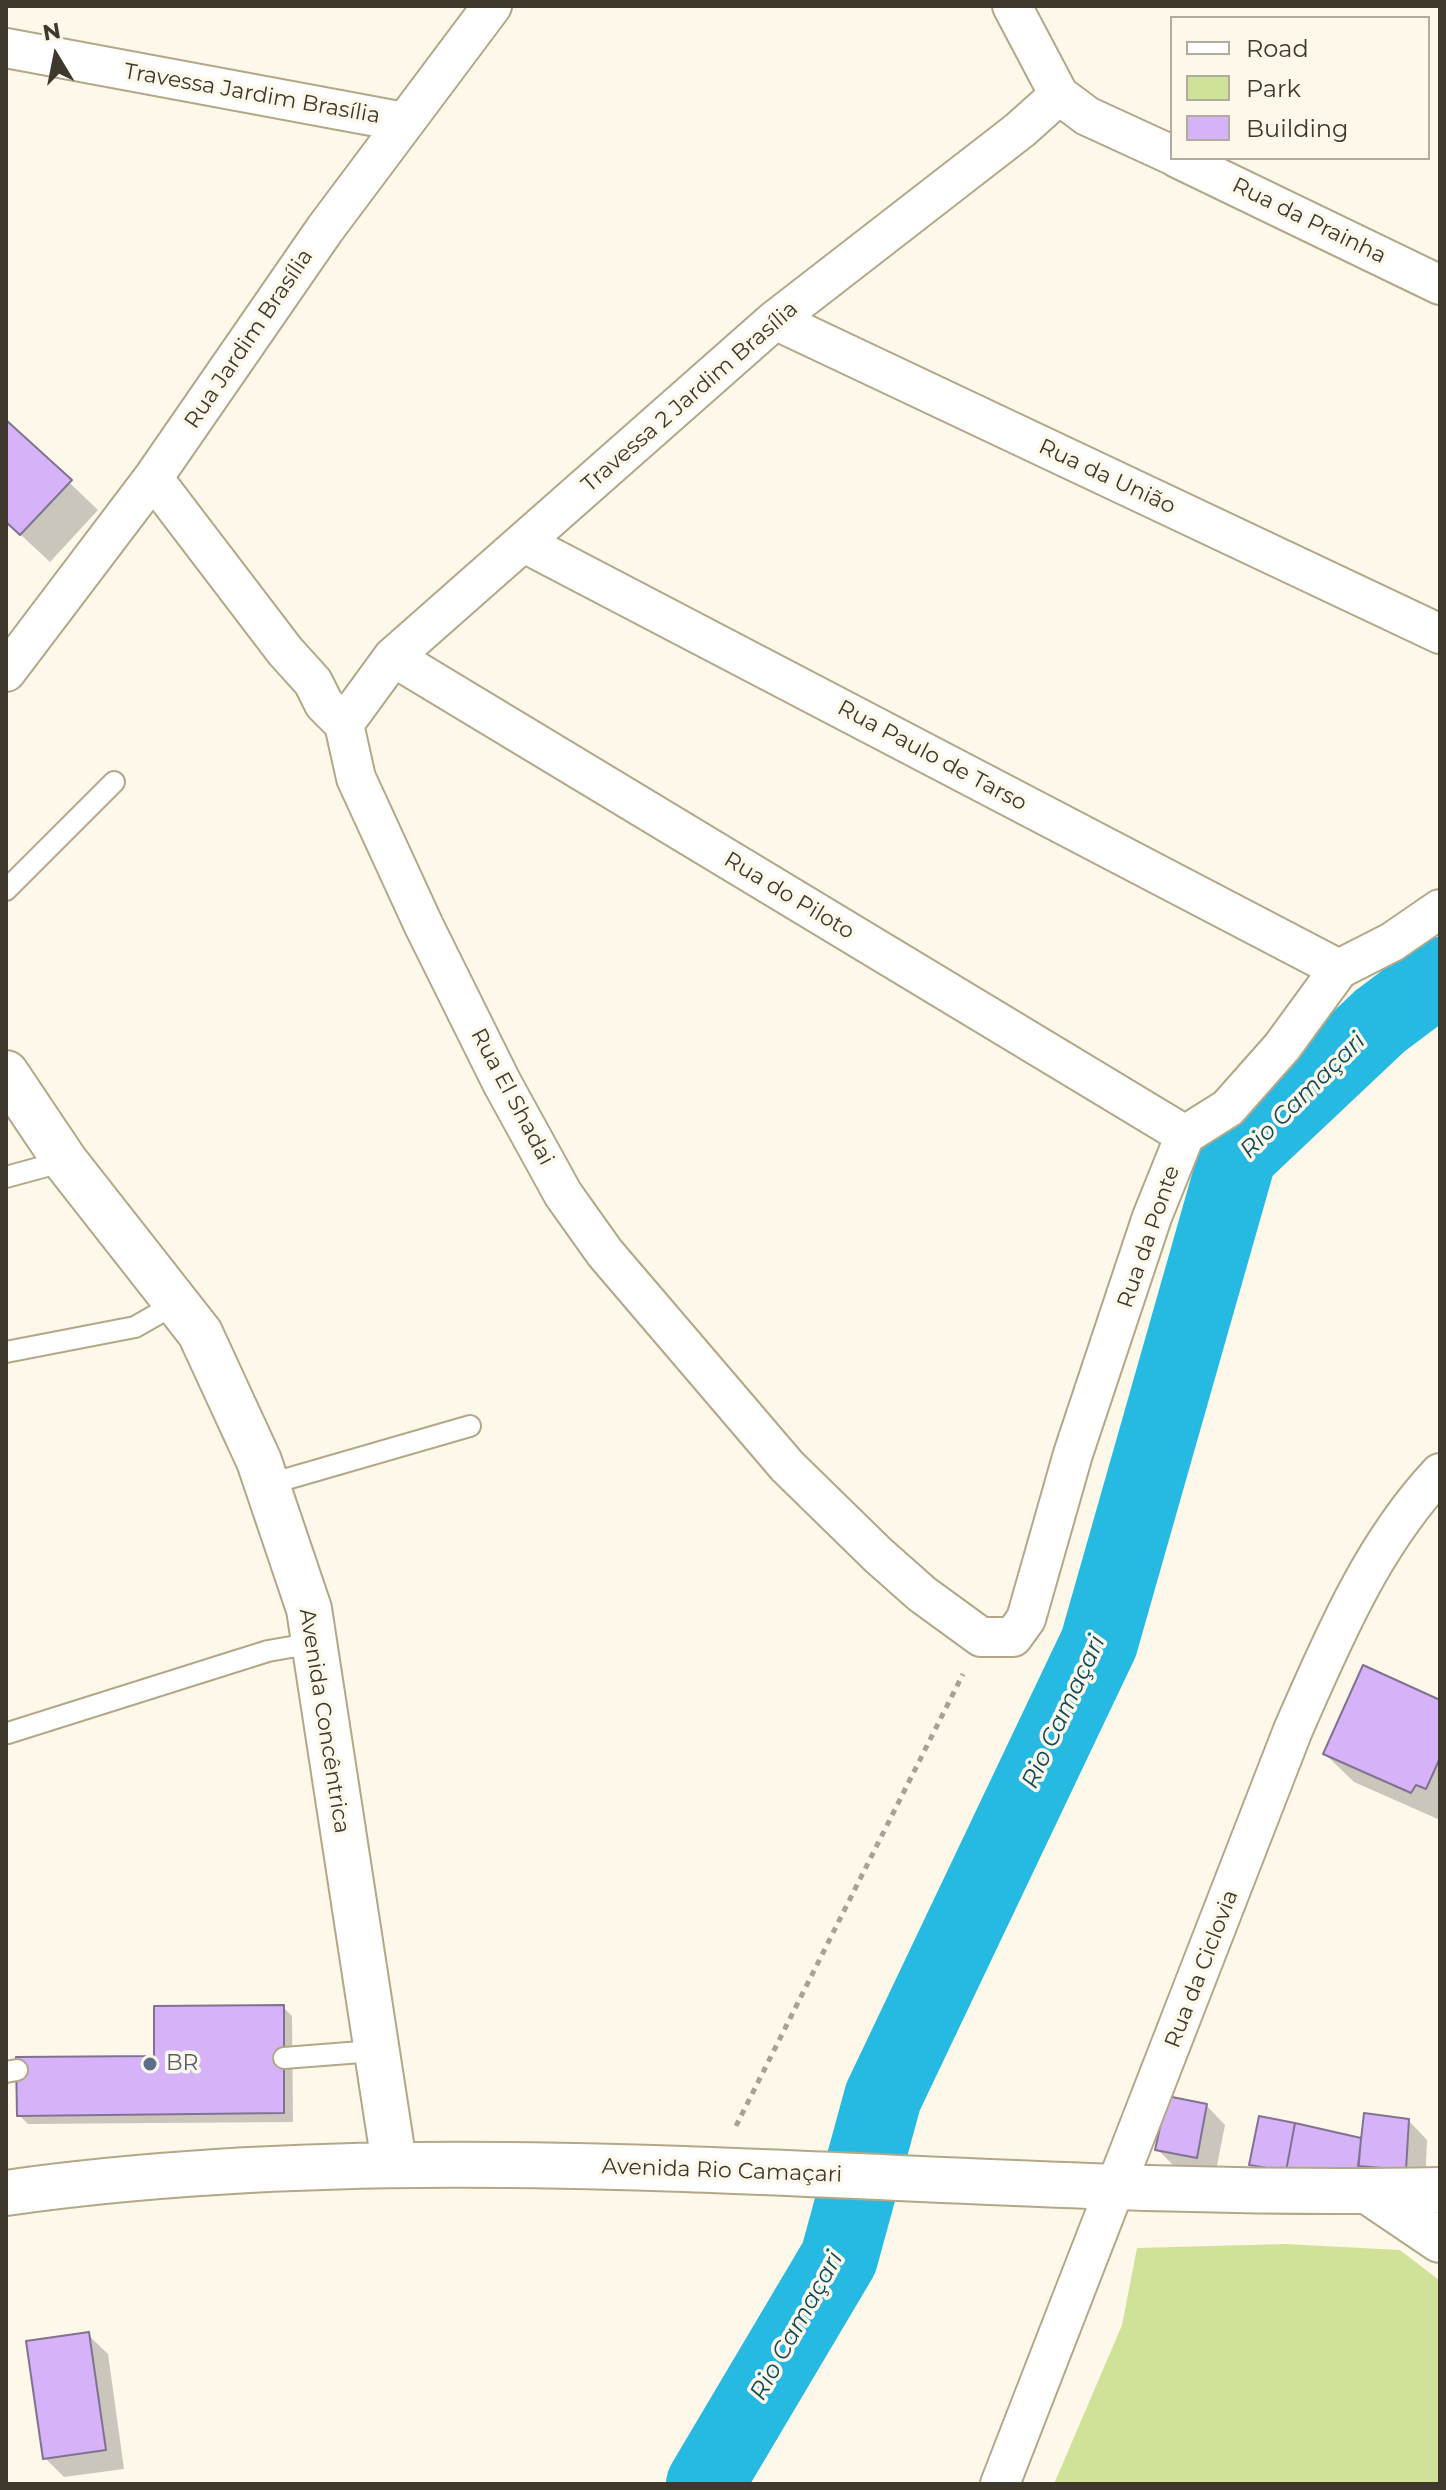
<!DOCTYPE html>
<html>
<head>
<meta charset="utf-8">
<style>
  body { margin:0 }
  #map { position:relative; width:1446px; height:2490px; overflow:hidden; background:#fef8eb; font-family:Montserrat,sans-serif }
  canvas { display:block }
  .frame { position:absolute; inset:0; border:8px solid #3e392c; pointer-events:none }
  .legend { position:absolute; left:1170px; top:16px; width:260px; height:144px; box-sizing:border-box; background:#fef8eb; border:2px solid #b1ac9f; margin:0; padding:10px 14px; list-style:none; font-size:24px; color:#3e392c }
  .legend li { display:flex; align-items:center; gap:16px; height:40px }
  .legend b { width:40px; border:2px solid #b1ac9f }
  .north { position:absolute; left:16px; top:16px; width:80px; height:80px; -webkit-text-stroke:6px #fef8eb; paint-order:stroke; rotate:350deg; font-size:22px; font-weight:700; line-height:32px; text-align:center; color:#3e392c }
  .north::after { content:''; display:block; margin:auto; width:28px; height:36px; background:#3e392c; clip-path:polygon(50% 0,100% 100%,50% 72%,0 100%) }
</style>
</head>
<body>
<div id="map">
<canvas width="1446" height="2490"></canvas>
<div class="frame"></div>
<ul class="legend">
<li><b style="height:10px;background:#fff"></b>Road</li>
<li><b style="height:22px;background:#d0e297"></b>Park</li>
<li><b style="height:22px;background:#d6b3f9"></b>Building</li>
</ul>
<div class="north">N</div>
</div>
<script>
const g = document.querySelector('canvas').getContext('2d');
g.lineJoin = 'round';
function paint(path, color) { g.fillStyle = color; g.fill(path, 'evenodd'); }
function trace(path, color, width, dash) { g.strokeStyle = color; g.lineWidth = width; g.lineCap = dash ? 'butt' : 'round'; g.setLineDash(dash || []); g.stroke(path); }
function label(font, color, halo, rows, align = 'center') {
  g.font = font + ' Montserrat,sans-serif'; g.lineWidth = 7; g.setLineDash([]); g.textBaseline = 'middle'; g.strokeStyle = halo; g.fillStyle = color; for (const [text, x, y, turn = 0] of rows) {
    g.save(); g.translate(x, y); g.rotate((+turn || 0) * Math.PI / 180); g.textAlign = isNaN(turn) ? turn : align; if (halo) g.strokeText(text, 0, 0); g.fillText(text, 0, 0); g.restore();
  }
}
paint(new Path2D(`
  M1285,2244L1400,2250L1439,2280L1440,2484H1054L1122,2325L1137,2248Z`), '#d0e297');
paint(new Path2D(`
  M6,422L98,510L50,562L6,521Z
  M1440,1702V1820L1354,1782L1325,1754Z
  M283,2007L292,2016L293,2122L28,2124L19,2115Z
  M1206,2105L1225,2125L1215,2176L1177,2169L1158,2150Z
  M1408,2120L1427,2140L1425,2188L1261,2173L1252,2164L1294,2125L1363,2140Z
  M88,2335L108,2354L124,2469L64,2477L45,2458Z`), '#0003');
trace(new Path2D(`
  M705,2484L839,2258L883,2097L1099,1643L1238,1155L1380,1021L1440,976`), '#26bae2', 78);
const building = new Path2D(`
  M6,420L72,480L20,535L6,522Z
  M1363,1665L1440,1700V1758L1426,1789L1416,1785L1411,1793L1323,1754Z
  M284,2005V2113L17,2116L16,2057L154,2056V2006Z
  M1167,2096L1207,2104L1197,2158L1155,2150Z
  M1364,2113L1409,2119L1406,2170L1358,2166Z
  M1259,2116L1295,2123L1286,2171L1249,2165Z
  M1295,2123L1361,2138L1358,2174L1286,2171Z
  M89,2332L106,2450L43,2459L26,2341Z`);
paint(building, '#d6b3f9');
trace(building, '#817390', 2);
const service = new Path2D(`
  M6,890L114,782
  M6,1177L65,1161
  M6,1352L135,1327L177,1303
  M266,1485L470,1426
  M8,1733L268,1651L314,1643
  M284,2058L374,2051
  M6,2072L17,2070`);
const minor = new Path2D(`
  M1012,6L1059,95L1087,116L1172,155
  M6,48L404,122
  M1177,158L1440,285
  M775,320L1440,634
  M153,478L285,651L313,682L324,704L344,724L356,778L424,926L502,1083L563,1194L605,1253L787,1466L878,1555L922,1594L981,1637H1013L1026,1619L1073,1454L1152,1217L1185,1135L1228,1108L1282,1047L1339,969L1392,942L1440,909
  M524,543L1339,969
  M393,657L1185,1135
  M6,672L153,478L325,229L492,6
  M344,724L393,657L775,320L1020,130L1059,95
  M1000,2484L1293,1730C1332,1641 1372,1545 1440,1473`);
const tertiary = new Path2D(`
  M6,1073L65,1161L200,1333L259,1461L309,1609L394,2163
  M1369,2192L1440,2240
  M6,2193C482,2126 962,2201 1440,2190`);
trace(service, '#b4a787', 24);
trace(minor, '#b4a787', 42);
trace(tertiary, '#b4a787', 48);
trace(new Path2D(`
  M736,2126L963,1674`), '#a8a295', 5, [6, 6]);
trace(service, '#fff', 20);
trace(minor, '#fff', 38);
trace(tertiary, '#fff', 44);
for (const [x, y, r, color] of [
  [150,2064,8,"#5c6f8a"]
]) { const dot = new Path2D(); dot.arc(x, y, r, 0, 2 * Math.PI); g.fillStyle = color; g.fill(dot); trace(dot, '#fef8eb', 3); }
label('22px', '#3e392c', '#fef8eb', [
  ["Travessa Jardim Brasília",252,94,10],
  ["Rua da Prainha",1309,221,26],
  ["Rua Jardim Brasília",249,339,-56],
  ["Travessa 2 Jardim Brasília",690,397,-41],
  ["Rua da União",1107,477,25],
  ["Rua Paulo de Tarso",932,756,28],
  ["Rua do Piloto",789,896,31],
  ["Rua El Shadai",512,1097,62],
  ["Rua da Ponte",1149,1237,-71],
  ["Avenida Concêntrica",324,1721,81],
  ["Rua da Ciclovia",1202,1969,-69],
  ["Avenida Rio Camaçari",722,2171,2]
]);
label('22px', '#4e5e75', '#fef8eb', [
  ["BR",166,2064]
], 'left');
label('italic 24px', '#104a5b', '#fef8eb', [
  ["Rio Camaçari",1303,1096,-45],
  ["Rio Camaçari",1064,1712,-65],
  ["Rio Camaçari",797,2326,-61]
]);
</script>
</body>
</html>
